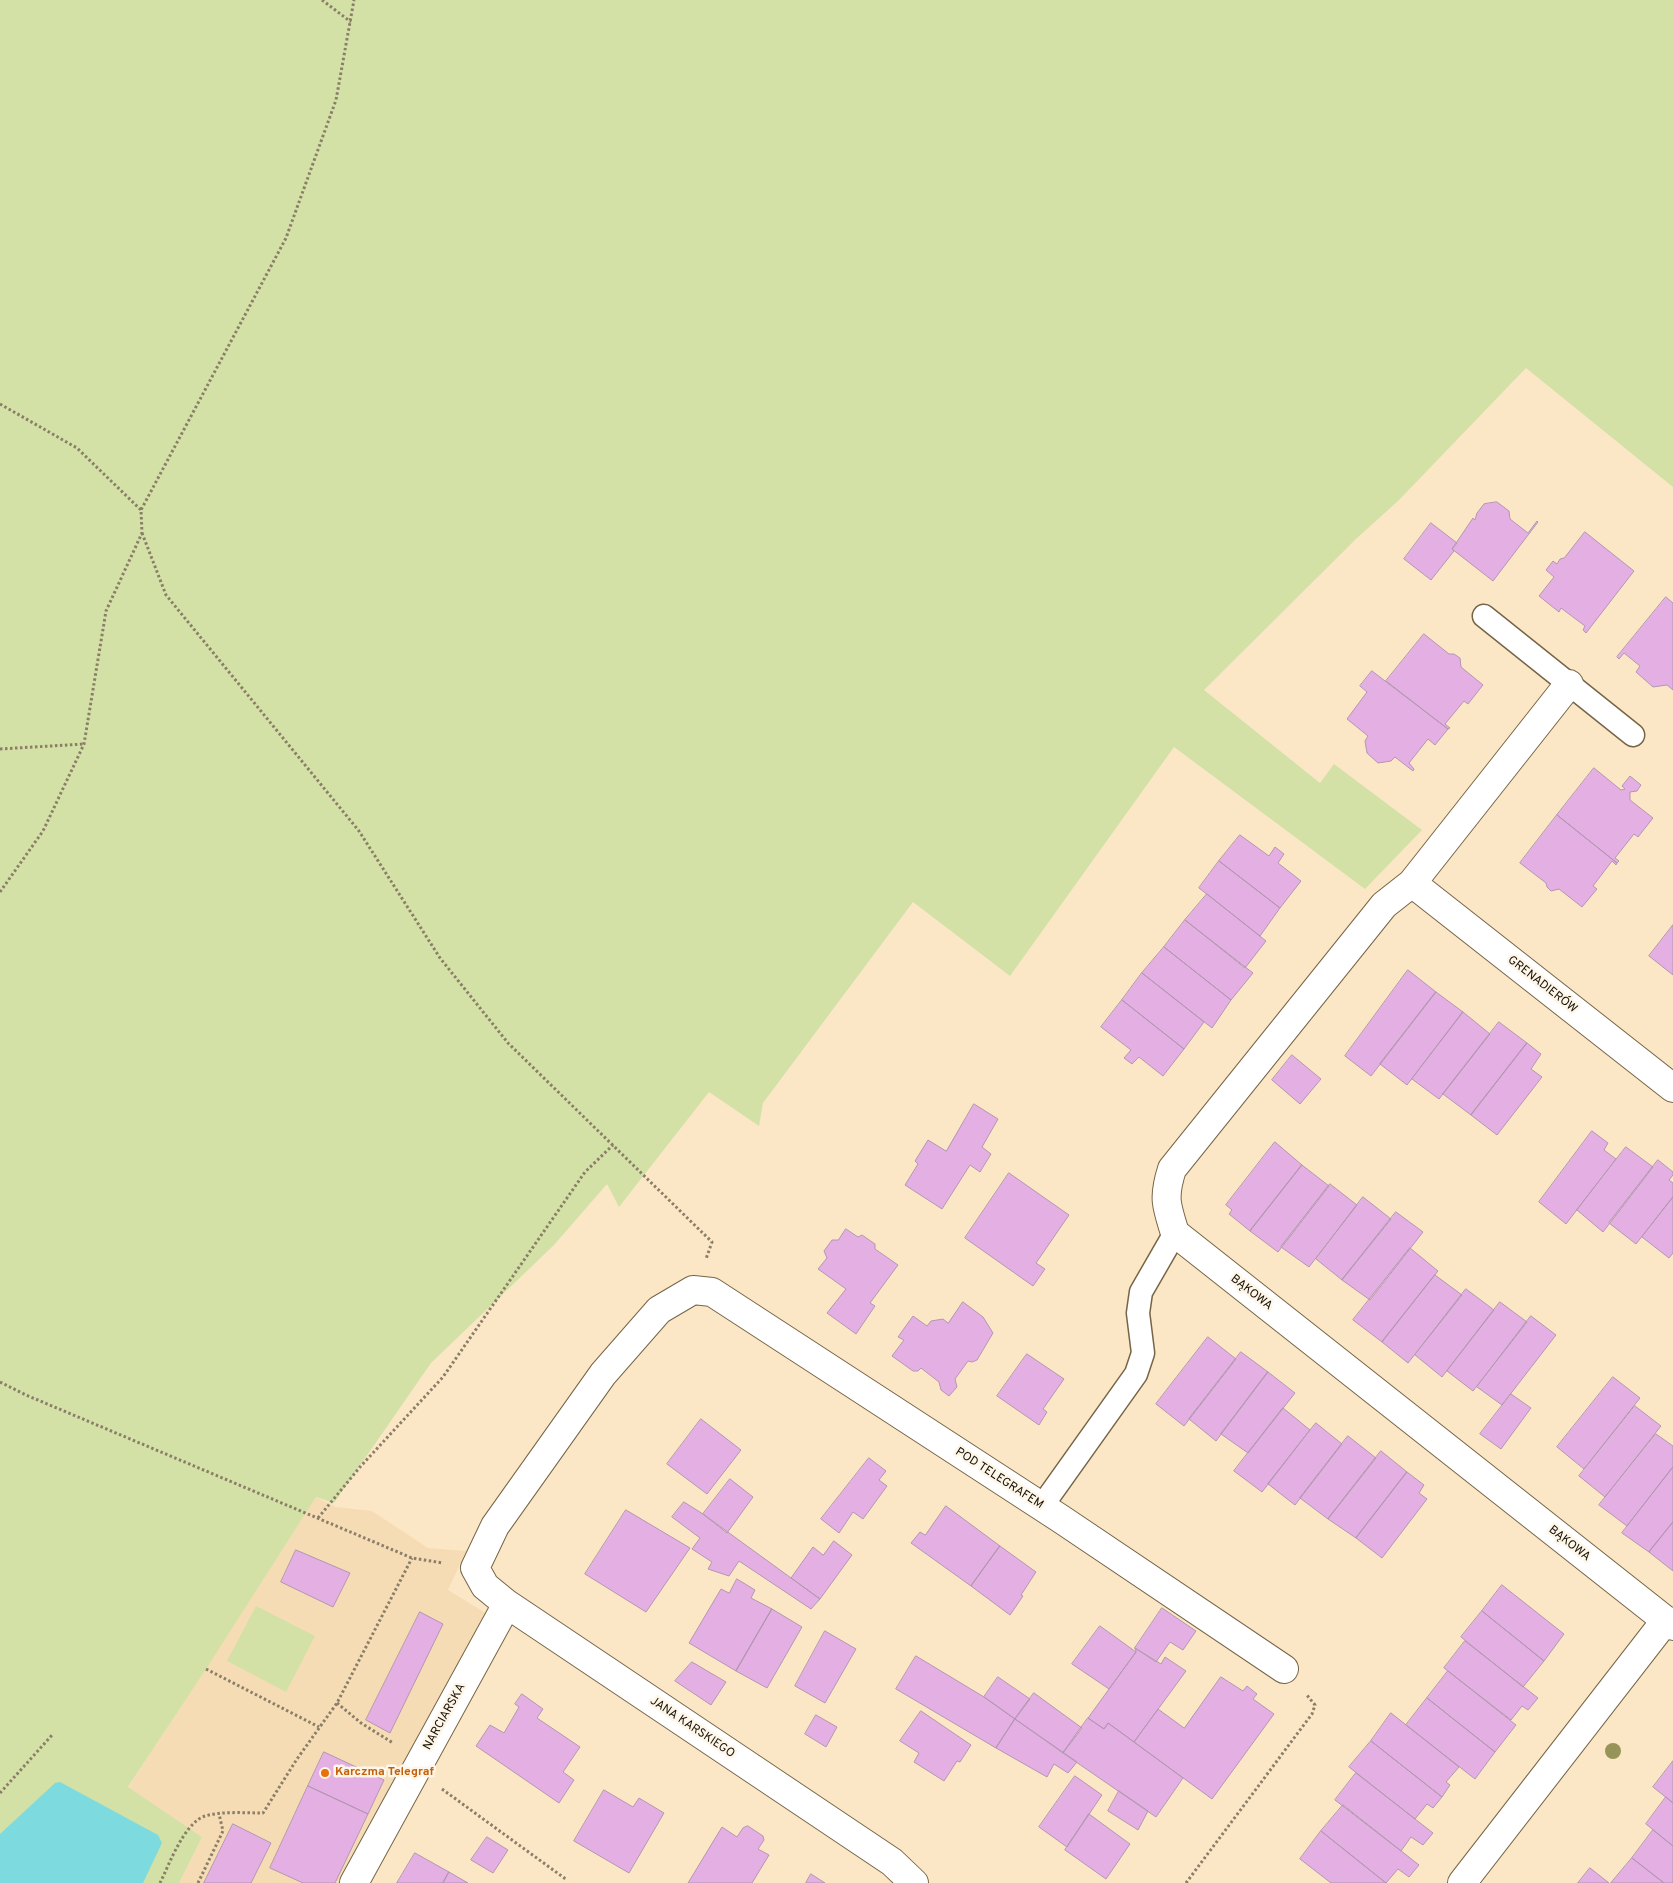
<!DOCTYPE html>
<html>
<head>
<meta charset="utf-8">
<style>
  body { margin:0 }
  canvas { display:block; background:#fbe7c6 }
</style>
</head>
<body>
<canvas width="1673" height="1883"></canvas>
<script>
const g = document.querySelector('canvas').getContext('2d');
g.lineJoin = 'round';
function paint(path, color) { g.fillStyle = color; g.fill(path, 'evenodd'); }
function trace(path, color, width, dash) { g.strokeStyle = color; g.lineWidth = width; g.lineCap = dash ? 'butt' : 'round'; g.setLineDash(dash || []); g.stroke(path); }
function label(font, color, halo, rows, align = 'center') {
  g.font = font + ' Overpass,sans-serif'; g.lineWidth = 5; g.setLineDash([]); g.textBaseline = 'middle'; g.strokeStyle = halo; g.fillStyle = color; for (const [text, x, y, turn = 0] of rows) {
    g.save(); g.translate(x, y); g.rotate((+turn || 0) * Math.PI / 180); g.textAlign = isNaN(turn) ? turn : align; if (halo) g.strokeText(text, 0, 0); g.fillText(text, 0, 0); g.restore();
  }
}
paint(new Path2D(`
  M316,1497L336,1507L372,1511L428,1548L466,1551L448,1590L492,1617L345,1883H179L202,1837L128,1788Z`), '#f5dcb5');
paint(new Path2D(`
  M0,0H1673V487L1526,368L1398,501L1357,538L1204,690L1320,783L1334,764L1422,830L1365,889L1174,747L1010,976L913,902L763,1103L759,1126L709,1092L619,1207L607,1184L554,1245L431,1363L334,1503L316,1497L206,1669L128,1787L202,1837L179,1883H0Z
  M256,1606L315,1636L286,1692L227,1661Z`), '#d4e1a6');
paint(new Path2D(`
  M60,1782L158,1835L162,1843L143,1883H0V1834L55,1783Z`), '#7ddbe0');
const building = new Path2D(`
  M1497,502L1509,511L1510,519L1528,533L1537,521L1538,522L1493,581L1452,549L1473,518L1475,520L1477,513L1484,504Z
  M1431,523L1457,543L1452,549L1454,551L1431,580L1404,559Z
  M1585,532L1634,571L1586,633L1583,630L1585,626L1561,608L1559,612L1539,596L1554,577L1546,570L1553,561L1557,564L1560,559L1564,558Z
  M1666,597L1673,603V690L1667,685L1653,687L1636,672L1640,666L1624,653L1619,659L1617,657Z
  M1424,634L1449,654H1454L1460,658L1461,667L1483,685L1468,704L1464,701L1445,724L1450,728L1448,729L1386,681Z
  M1372,671L1448,729L1435,745L1428,739L1409,763L1414,769L1413,771L1395,757L1391,761L1378,763L1367,753L1365,741L1368,736L1347,719L1367,692L1360,686Z
  M1594,768L1621,790L1625,789L1622,786L1630,776L1641,785L1637,791L1630,792V800L1653,818L1638,837L1634,834L1615,858L1619,861L1617,863L1557,815Z
  M1557,815L1617,863L1616,865L1612,861L1593,886L1597,889L1582,907L1559,889L1551,891L1547,887L1546,883L1520,863Z
  M1240,835L1269,856L1275,847L1284,854L1278,863L1301,881L1280,908L1219,861Z
  M1219,861L1280,908L1260,936L1199,888Z
  M1207,894L1266,941L1245,968L1185,920Z
  M1185,920L1253,973L1231,1000L1164,947Z
  M1673,925V975L1649,956Z
  M1164,947L1231,1000L1212,1028L1142,973Z
  M1408,970L1436,992L1371,1076L1345,1056Z
  M1142,973L1204,1022L1184,1049L1122,1000Z
  M1436,992L1463,1012L1407,1085L1380,1064Z
  M1122,1000L1184,1049L1163,1076L1139,1057L1132,1064L1124,1058L1131,1050L1101,1027Z
  M1463,1012L1490,1034L1439,1099L1412,1079Z
  M1499,1022L1527,1043L1471,1115L1443,1094Z
  M1527,1043L1541,1054L1531,1069L1542,1077L1497,1135L1471,1115Z
  M1292,1055L1321,1079L1300,1104L1272,1080Z
  M974,1104L998,1119L982,1147L991,1154L980,1172L970,1165L942,1209L905,1185L918,1164L915,1161L928,1140L946,1151Z
  M1592,1131L1608,1143L1604,1150L1616,1159L1566,1224L1539,1202Z
  M1275,1142L1302,1165L1250,1231L1229,1214L1232,1210L1226,1205Z
  M1626,1147L1653,1167L1603,1232L1577,1210Z
  M1658,1160L1673,1172V1175L1669,1180L1673,1183V1197L1636,1244L1609,1223Z
  M1302,1165L1329,1186L1278,1252L1250,1231Z
  M1009,1173L1069,1215L1036,1263L1045,1269L1033,1286L965,1238Z
  M1330,1184L1357,1205L1309,1267L1281,1247Z
  M1363,1197L1391,1219L1342,1280L1316,1259Z
  M1673,1197V1253L1669,1258L1642,1237Z
  M1396,1212L1423,1232L1370,1300L1342,1280Z
  M846,1229L858,1237L862,1235L875,1244V1249L898,1265L870,1303L875,1306L856,1334L827,1313L846,1289L818,1269L827,1258L824,1251L832,1240H838Z
  M1410,1248L1438,1271L1382,1342L1353,1320Z
  M1435,1275L1462,1295L1408,1363L1382,1342Z
  M1466,1289L1494,1310L1442,1377L1415,1355Z
  M963,1302L983,1317L993,1333L977,1360L972,1362L968,1361L955,1379L957,1387L949,1396L941,1390L939,1382L921,1368L918,1371H913L892,1356L904,1340L898,1337L913,1316L927,1326L931,1321L943,1319L948,1323Z
  M1500,1302L1527,1322L1473,1391L1447,1371Z
  M1531,1316L1556,1335L1502,1405L1477,1387Z
  M1208,1337L1236,1359L1184,1426L1156,1404Z
  M1241,1352L1268,1372L1216,1441L1189,1419Z
  M1027,1354L1064,1379L1043,1409L1047,1412L1039,1425L997,1396Z
  M1268,1372L1295,1393L1248,1453L1221,1434Z
  M1613,1377L1640,1398L1584,1469L1557,1447Z
  M1511,1394L1531,1408L1501,1449L1480,1434Z
  M1635,1406L1661,1426L1605,1497L1579,1476Z
  M1283,1408L1310,1430L1262,1492L1234,1471Z
  M701,1419L741,1450L707,1494L667,1464Z
  M1316,1423L1342,1444L1295,1505L1268,1484Z
  M1656,1434L1673,1446V1467L1627,1526L1599,1505Z
  M1348,1436L1376,1458L1328,1519L1300,1498Z
  M1381,1451L1407,1472L1356,1538L1328,1519Z
  M869,1458L886,1471L879,1480L887,1486L863,1519L853,1512L839,1533L821,1519Z
  M1673,1467V1522L1649,1552L1622,1533Z
  M1407,1472L1424,1485L1419,1493L1427,1499L1382,1558L1356,1538Z
  M730,1479L753,1497L727,1533L703,1514Z
  M684,1502L703,1514L820,1599L811,1609L739,1561L729,1576L708,1569L712,1562L692,1549L700,1538L672,1517Z
  M946,1506L1000,1546L971,1586L911,1543L920,1532L925,1535Z
  M626,1510L690,1548L646,1612L585,1574Z
  M1673,1522V1571L1649,1552Z
  M834,1541L852,1555L820,1599L791,1578L813,1547L823,1555Z
  M1000,1546L1036,1572L1021,1595L1023,1596L1010,1615L971,1586Z
  M296,1550L350,1573L333,1607L281,1582Z
  M737,1579L755,1590L751,1598L772,1609L736,1671L689,1643L721,1589L729,1593Z
  M1502,1585L1564,1634L1544,1661L1482,1611Z
  M1162,1608L1196,1631L1183,1650L1170,1642L1156,1662L1135,1648Z
  M772,1609L802,1627L767,1688L736,1671Z
  M1482,1611L1544,1661L1523,1687L1461,1637Z
  M420,1612L443,1624L390,1733L366,1720Z
  M1100,1626L1136,1652L1109,1689L1072,1664Z
  M825,1631L856,1649L825,1703L795,1686Z
  M1465,1641L1538,1698L1528,1710L1522,1706L1511,1720L1444,1668Z
  M1135,1648L1161,1664L1165,1657L1186,1671L1134,1742L1108,1723L1104,1729L1088,1718L1136,1652Z
  M916,1656L984,1697L1015,1719L996,1748L896,1689Z
  M692,1662L726,1682L711,1705L675,1681Z
  M1448,1671L1516,1725L1495,1752L1427,1698Z
  M998,1677L1030,1699L1015,1719L984,1697Z
  M1221,1677L1243,1691L1247,1686L1257,1694L1253,1699L1274,1714L1212,1799L1134,1742L1158,1709L1184,1728Z
  M1034,1693L1082,1728L1063,1753L1015,1719Z
  M522,1694L543,1709L537,1718L580,1747L563,1772L574,1780L559,1803L476,1746L490,1725L504,1733L519,1707L515,1704Z
  M1427,1698L1495,1752L1475,1779L1406,1725Z
  M921,1711L971,1745L960,1762L957,1761L944,1781L914,1762L919,1753L900,1741Z
  M1391,1713L1459,1767L1446,1782L1450,1785L1442,1797L1371,1741Z
  M816,1715L837,1727L826,1747L805,1734Z
  M1088,1718L1104,1729L1108,1723L1183,1778L1156,1817L1063,1753Z
  M1015,1719L1077,1762L1068,1773L1054,1764L1047,1777L996,1748Z
  M1371,1741L1442,1797L1433,1808L1427,1804L1415,1819L1349,1767Z
  M324,1752L384,1780L368,1814L308,1786Z
  M1673,1761V1803L1653,1787Z
  M1356,1773L1433,1833L1423,1845L1411,1837L1401,1851L1335,1800Z
  M1075,1776L1102,1795L1067,1847L1039,1827Z
  M308,1786L368,1814L335,1883H303L270,1868Z
  M604,1790L633,1807L639,1798L664,1813L629,1873L574,1841Z
  M1119,1791L1148,1811L1138,1830L1108,1811Z
  M1666,1797L1673,1803V1846L1646,1824Z
  M1343,1805L1419,1865L1409,1877L1398,1869L1386,1883L1321,1831Z
  M1089,1814L1130,1844L1106,1879L1065,1850Z
  M233,1824L271,1843L251,1883H204Z
  M748,1826L763,1836L764,1840L758,1849L769,1855L752,1883H688L722,1827L737,1837L743,1828Z
  M1653,1830L1673,1846V1883H1664L1632,1858Z
  M1321,1831L1386,1883H1387H1331L1300,1859Z
  M487,1837L508,1850L493,1873L471,1860Z
  M415,1853L449,1872L443,1883H397Z
  M1632,1858L1664,1883H1611Z
  M1590,1868L1609,1883H1578Z
  M449,1872L468,1883H443Z
  M811,1874L825,1883H806Z`);
paint(building, '#e4afe2');
trace(building, '#b297b1', 1);
const service = new Path2D(`
  M1484,616L1633,735
  M1042,1506L1136,1374L1143,1353L1138,1313L1141,1292L1175,1233`);
const minor = new Path2D(`
  M1569,684L1412,883L1384,905L1172,1169C1163,1197 1166,1205 1175,1233L1673,1626
  M1412,883L1673,1088
  M354,1883L507,1604
  M914,1883L892,1862L507,1604L485,1586L475,1568L495,1526L603,1374L659,1310L693,1290L712,1292L1061,1519L1284,1669
  M1462,1883L1666,1620`);
trace(service, '#766547', 25);
trace(minor, '#766547', 30);
trace(new Path2D(`
  M322,0L351,22
  M0,404L77,448L141,510
  M142,533L166,595L359,831L440,958L508,1043L712,1242L706,1259
  M0,749L84,744
  M0,892L43,831L84,744L106,611L142,533L141,510L286,238L336,100L354,0
  M0,1382L26,1395L412,1558L443,1563
  M318,1518L360,1467L443,1377L585,1172L613,1145
  M206,1669L319,1727
  M337,1703L361,1723L393,1743
  M442,1789L567,1880
  M0,1793L53,1734
  M160,1883C169,1865 184,1823 205,1816C223,1811 244,1813 263,1813L297,1759L337,1703L412,1558
  M198,1883L223,1831L219,1814
  M1186,1883L1312,1714L1315,1705L1306,1694`), '#8b7e68', 3, [2.5, 2.5]);
trace(service, '#fff', 22);
trace(minor, '#fff', 28);
g.fillStyle = '#979459';
for (const [x, y] of [
  [1613,1751]
]) { g.beginPath(); g.arc(x, y, 8, 0, 2 * Math.PI); g.fill(); }
for (const [x, y, r, color] of [
  [325,1773,5,"#e8710a"]
]) { const dot = new Path2D(); dot.arc(x, y, r, 0, 2 * Math.PI); g.fillStyle = color; g.fill(dot); trace(dot, '#fef6e9', 2); }
label('12px', '#181106', '#fef6e9', [
  ["GRENADIERÓW",1542,985,38],
  ["BĄKOWA",1251,1293,38],
  ["POD TELEGRAFEM",999,1479,33],
  ["BĄKOWA",1569,1544,38],
  ["NARCIARSKA",445,1717,-61],
  ["JANA KARSKIEGO",692,1728,34]
]);
label('bold 12px', '#c56008', '#fef6e9', [
  ["Karczma Telegraf",335,1773]
], 'left');
</script>
</body>
</html>
